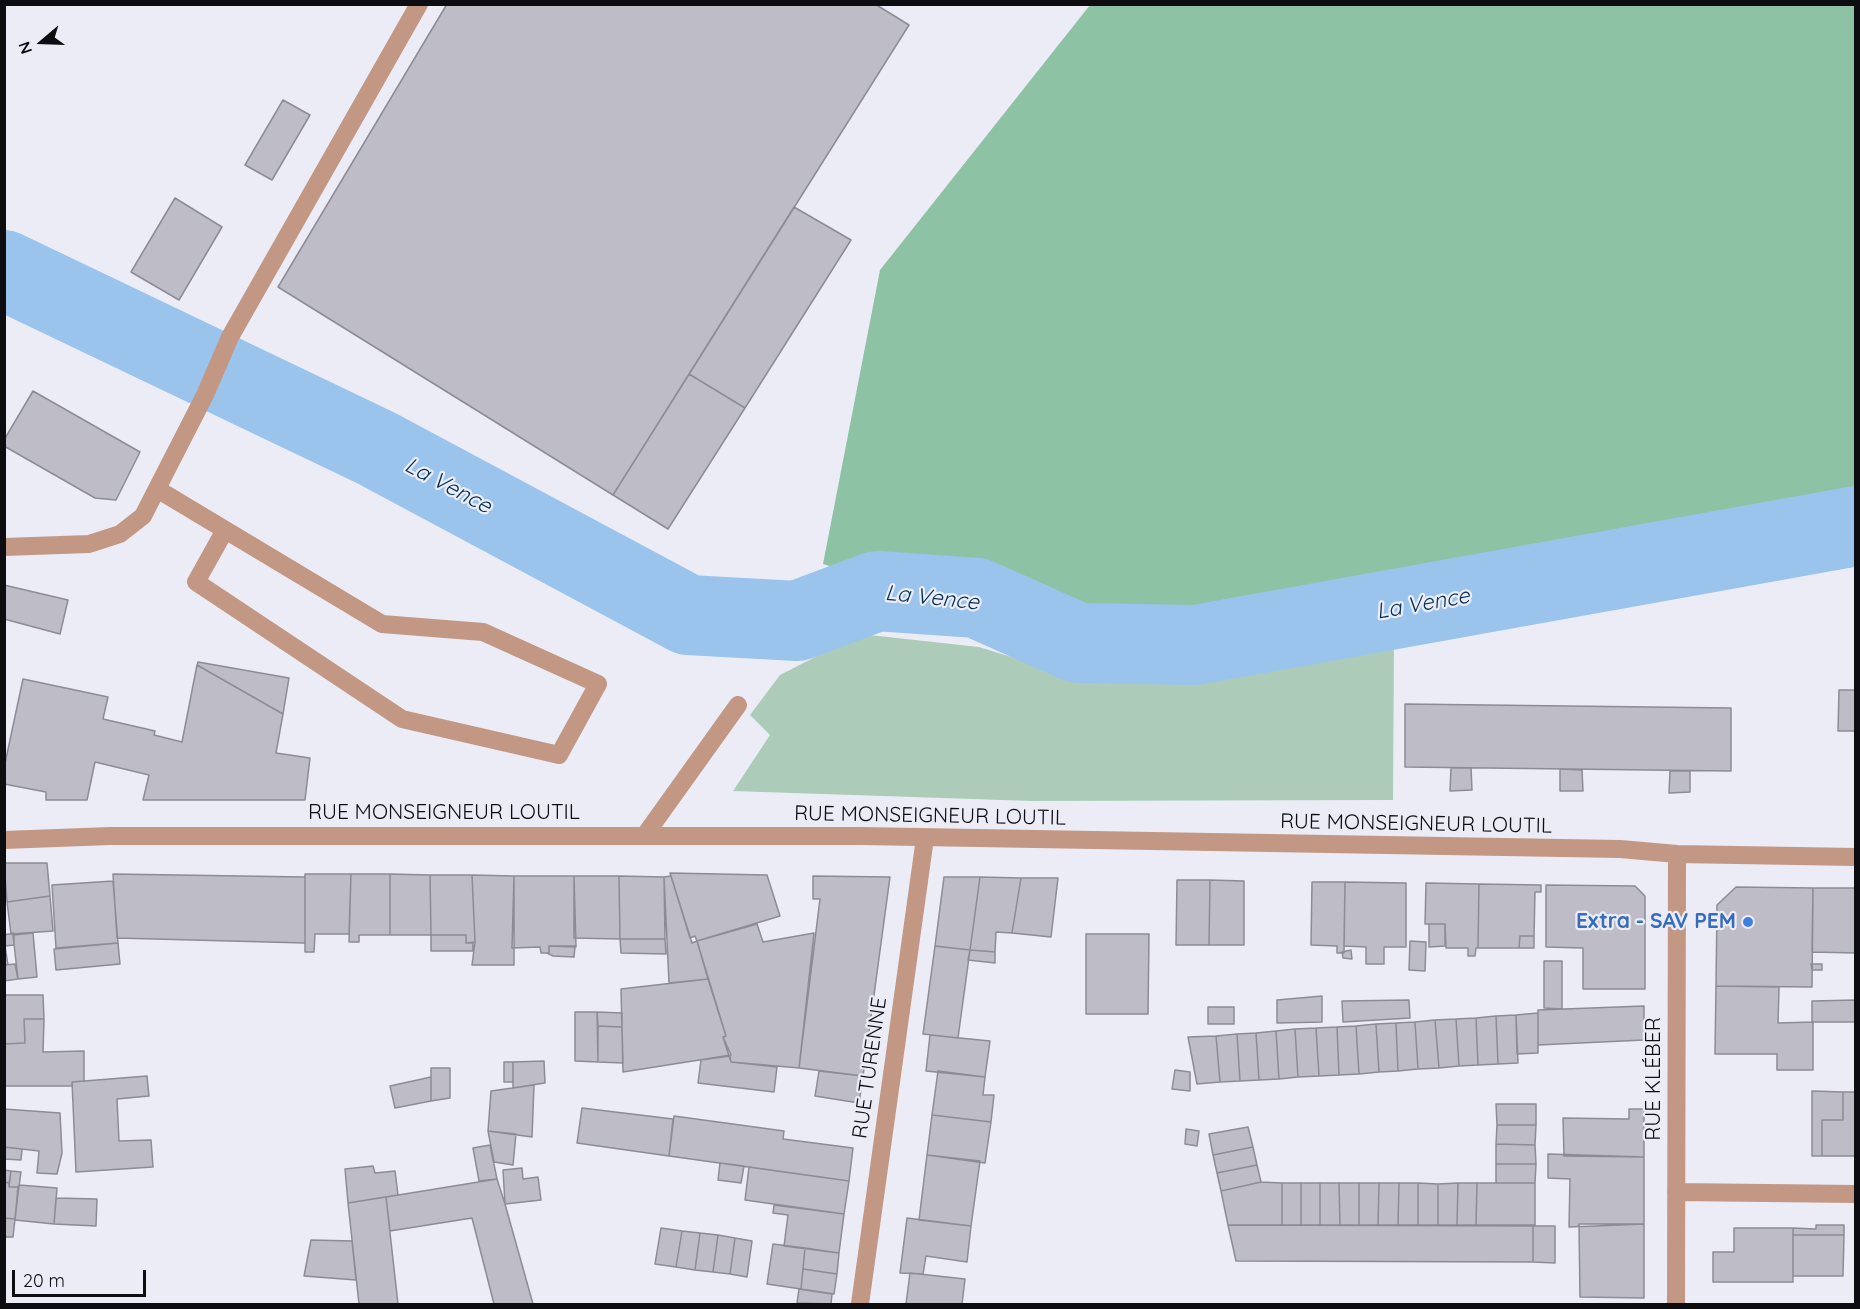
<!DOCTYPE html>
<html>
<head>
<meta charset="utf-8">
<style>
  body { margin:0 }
  #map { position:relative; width:1860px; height:1309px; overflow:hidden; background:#ececf7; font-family:Quicksand,sans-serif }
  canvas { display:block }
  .frame { position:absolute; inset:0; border:6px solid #0d0d11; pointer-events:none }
  .north { position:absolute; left:12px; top:12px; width:60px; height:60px; -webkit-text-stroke:4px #ececf7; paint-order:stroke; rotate:251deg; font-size:16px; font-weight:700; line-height:24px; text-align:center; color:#0d0d11 }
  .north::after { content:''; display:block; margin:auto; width:21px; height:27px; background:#0d0d11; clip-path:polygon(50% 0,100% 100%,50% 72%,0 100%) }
  .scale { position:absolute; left:12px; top:1270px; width:134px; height:27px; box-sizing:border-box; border:3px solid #0d0d11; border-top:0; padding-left:8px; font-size:18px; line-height:21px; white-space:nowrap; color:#0d0d11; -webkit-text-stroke:4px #ececf7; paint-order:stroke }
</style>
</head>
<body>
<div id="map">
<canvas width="1860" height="1309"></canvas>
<div class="frame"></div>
<div class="north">N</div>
<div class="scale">20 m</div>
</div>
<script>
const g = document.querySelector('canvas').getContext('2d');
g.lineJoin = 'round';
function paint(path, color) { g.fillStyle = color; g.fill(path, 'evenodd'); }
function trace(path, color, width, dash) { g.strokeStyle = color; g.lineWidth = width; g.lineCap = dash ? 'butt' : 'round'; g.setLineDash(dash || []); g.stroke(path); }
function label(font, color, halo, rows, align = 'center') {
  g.font = font + ' Quicksand,sans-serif'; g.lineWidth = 4.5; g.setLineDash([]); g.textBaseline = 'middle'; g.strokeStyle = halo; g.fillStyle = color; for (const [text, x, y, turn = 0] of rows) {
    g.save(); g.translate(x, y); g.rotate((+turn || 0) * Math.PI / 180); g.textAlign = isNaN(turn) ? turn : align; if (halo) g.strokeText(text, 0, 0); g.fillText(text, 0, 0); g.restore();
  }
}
paint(new Path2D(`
  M860,634L979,647L1073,676L1180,684L1225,672L1394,641L1393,800L1032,801L733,791L770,735L750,715L780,675Z`), '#acccb9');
paint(new Path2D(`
  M1090,5H1855V558L1090,653L823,564L880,270Z`), '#8dc3a4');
trace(new Path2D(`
  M4,270L376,448L688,615L797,621L877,591L977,598L1078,643L1195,645L1856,526`), '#9bc4ec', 80);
const building = new Path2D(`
  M447,4H875L909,25L613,495L278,287Z
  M283,100L310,115L272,180L245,165Z
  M175,198L222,227L179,300L131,272Z
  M794,207L851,240L745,408L689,374Z
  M689,374L745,408L668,529L613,495Z
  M33,391L140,452L116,500L95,498L4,446V440Z
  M4,585L68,600L60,634L4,619Z
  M198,662L289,678L283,714L197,665Z
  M197,665L283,714L276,753L310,758L305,800H143L149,775L95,762L87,800H46V792L4,784V768L23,679L108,697L103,719L155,731L154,735L182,742Z
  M1839,690H1856V731H1838Z
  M1405,704L1731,708V771L1405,767Z
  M1451,768H1471L1472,790L1450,791Z
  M1560,769L1582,770L1583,791H1560Z
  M1670,771H1690V792L1669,793Z
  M4,863H47L50,896L7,902Z
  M670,873L767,875L780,916L697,941L695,936L690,938Z
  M113,874L305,877V943L117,938Z
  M305,874H351L349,934H315L314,952H305Z
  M351,874H390V935H359V942H349Z
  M390,874L430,875L431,935H390Z
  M430,875H472L475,942L466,943V935H431Z
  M472,875L514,876V965H472L475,942Z
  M514,876H574L576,947L549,946V953H541L540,947L512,948Z
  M574,876H619L620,939L574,938Z
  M619,876L664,877L665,939H620Z
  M671,876L692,943L697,941L708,979L669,983L664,877Z
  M813,876L890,877L863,1076L799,1068L820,899H813Z
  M944,877H980L970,950L935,946Z
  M980,877L1021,878L1012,933L996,932L995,952L970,950Z
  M1021,878H1058L1051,937L1012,933Z
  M1177,880H1210L1209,945H1176Z
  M1210,880L1244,881V945H1209Z
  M113,881L118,943L56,948L52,885Z
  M1312,882H1345L1344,953H1337V946L1311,945Z
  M1345,882L1406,883V947H1384V964H1366V947L1344,946Z
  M1426,883L1479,884L1478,948H1476L1475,956H1468V948H1446L1445,924H1425Z
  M1479,884L1541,885V892H1535L1534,936H1520L1519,948H1478Z
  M1546,885L1635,886L1645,896V989H1583V948L1546,947Z
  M1736,887L1813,888L1812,987L1716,986L1717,905Z
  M1813,888H1856V953L1812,952Z
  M50,896L53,931L11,934L7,902Z
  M757,924L763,942L814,933L799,1068L731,1062L723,1037L726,1036L697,941Z
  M1429,924H1445V946L1429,947Z
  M14,933V945L5,946L8,965H4V935Z
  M33,933L37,977L18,979L13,935Z
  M1086,934H1149L1148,1014H1086Z
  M431,935H466V943H473V951H431Z
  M1520,936H1534V948H1519Z
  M620,939H665L666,954L621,953Z
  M1410,941L1426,942L1425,971L1409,970Z
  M118,943L120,964L56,970L54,949Z
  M549,946H575L574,957L553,956L547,953H549Z
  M935,946L970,950L958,1038L923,1034Z
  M970,950L995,952V963L968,960Z
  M1351,950L1352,959L1343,958L1342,952Z
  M1544,961H1562V1009L1544,1008Z
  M15,964L18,979L4,981V965Z
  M1811,964H1822V970H1812Z
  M708,979L726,1036L723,1037L731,1055L623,1072L621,989Z
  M1716,986L1779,987L1778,1023L1813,1022V1070H1777V1054H1715Z
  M4,995H43L44,1019H24L25,1043L4,1044Z
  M1322,996V1022L1277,1023V1000Z
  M1409,1000L1410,1018L1343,1022L1342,1001Z
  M1856,1000V1022H1812V1001Z
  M1644,1006V1040L1538,1045V1010Z
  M1208,1007H1234V1024H1208Z
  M575,1012H597L598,1062L575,1061Z
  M597,1012L622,1013V1027L598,1026Z
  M1538,1013V1053L1517,1054L1516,1015Z
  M1516,1015L1518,1063L1498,1064L1496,1016Z
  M1496,1016L1498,1064L1478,1065L1476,1018Z
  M1476,1018L1478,1065L1459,1066L1456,1019Z
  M24,1019H44L43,1052L84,1051V1081L72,1082V1086H4V1044L25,1043Z
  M1456,1019L1459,1066L1439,1068L1435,1020Z
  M1435,1020L1439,1068L1418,1069L1415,1022Z
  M1415,1022L1418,1069L1398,1071L1396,1023Z
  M1396,1023L1398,1071L1379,1072L1376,1024Z
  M1376,1024L1379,1072L1359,1074L1356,1026Z
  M598,1026L622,1027L623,1063L598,1062Z
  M1356,1026L1359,1074L1339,1075L1337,1027Z
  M1337,1027L1339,1075L1319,1076L1316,1028Z
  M1316,1028L1319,1076L1298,1077L1295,1029Z
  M1295,1029L1298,1077L1279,1079L1276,1031Z
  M1276,1031L1279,1079L1259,1080L1256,1033Z
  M1256,1033L1259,1080L1240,1081L1237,1034Z
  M1237,1034L1240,1081L1220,1082L1216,1036Z
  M930,1035L990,1041L985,1077L926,1071Z
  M1216,1036L1220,1082L1197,1084L1188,1037Z
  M730,1056L731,1062L777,1067L774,1092L698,1083L701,1060Z
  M544,1061L545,1083L513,1088V1062Z
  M504,1062H513V1082H504Z
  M431,1068H450V1098L431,1101Z
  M1175,1070L1190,1072V1091L1172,1089Z
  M819,1071L863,1076L859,1103L815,1096Z
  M938,1071L985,1077L983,1095H994L991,1122L932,1115Z
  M147,1076L149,1096L117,1099L119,1141L151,1140L153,1167L76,1172L72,1082Z
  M431,1077V1101L395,1108L390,1086Z
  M534,1085L532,1137L488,1131L491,1091Z
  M1812,1091L1843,1092V1120H1822V1156H1812Z
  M1843,1092H1856V1156H1822V1120H1843Z
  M1496,1104H1536V1125H1497Z
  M582,1108L673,1119L669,1156L577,1143Z
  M4,1109L60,1113L62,1153L57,1174L37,1173L39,1151L4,1147Z
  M1629,1109H1644V1157L1564,1156L1563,1118L1629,1119Z
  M932,1115L991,1122L985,1163L927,1155Z
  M674,1116L784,1131L783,1139L853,1148L849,1181L669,1156Z
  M1497,1125H1536L1535,1145L1496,1144Z
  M1248,1127L1253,1147L1213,1155L1209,1134Z
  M1186,1129L1199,1131L1197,1146L1185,1144Z
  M488,1131L516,1134L513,1165L494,1162Z
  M1496,1144L1535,1145L1536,1164H1496Z
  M490,1145L497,1179L479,1181L473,1148Z
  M4,1147L22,1149L21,1160L4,1159Z
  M1253,1147L1257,1165L1217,1173L1213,1155Z
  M1548,1154L1644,1157V1224L1569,1227L1570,1179L1548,1178Z
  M927,1155L980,1161L971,1226L919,1220Z
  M720,1163L744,1166L741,1183L718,1180Z
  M1496,1164H1536L1535,1183H1496Z
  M1257,1165L1261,1182L1221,1191L1217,1173Z
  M373,1166L375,1173L395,1171L398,1195L348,1203L345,1169Z
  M749,1167L849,1181L844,1214L745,1200Z
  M522,1168L523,1179L538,1177L541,1200L505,1204L503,1170Z
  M4,1170L11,1171L9,1183L4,1182Z
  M11,1171L21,1172L19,1187H9Z
  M497,1179L505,1204L533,1304H494L472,1218L390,1231L386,1197Z
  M4,1182L9,1183V1187H18L15,1219L4,1218Z
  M1261,1182L1282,1183V1225H1228L1221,1191Z
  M1282,1183H1301V1225H1282Z
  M1301,1183H1320V1225H1301Z
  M1320,1183H1339L1340,1225H1320Z
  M1339,1183H1359V1225H1340Z
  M1359,1183H1379L1378,1225H1359Z
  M1379,1183H1399L1398,1225H1378Z
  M1399,1183H1418V1225H1398Z
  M1418,1183L1438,1184V1225H1418Z
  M1458,1183L1457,1225H1438V1184Z
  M1458,1183H1477L1476,1225H1457Z
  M1477,1183H1535V1225H1476Z
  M19,1185L57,1188L54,1224L15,1220Z
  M386,1197L398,1304H359L348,1203Z
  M56,1198L97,1199L96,1226L54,1224Z
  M774,1205L844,1214L839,1253L784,1246L788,1215L773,1213Z
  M4,1218L15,1219L13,1237H4Z
  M907,1218L971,1226L967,1262L926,1256L923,1274L900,1273Z
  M1579,1224H1644V1298L1580,1297Z
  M1228,1225L1533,1226V1262L1236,1261Z
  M1816,1225H1844V1235H1793V1228L1816,1229Z
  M1533,1226H1555V1263L1533,1262Z
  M661,1228L682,1231L676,1267L655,1264Z
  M1734,1228H1793V1282H1713V1252H1734Z
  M682,1231L700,1233L695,1270L676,1267Z
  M700,1233L718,1235L713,1272L695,1270Z
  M718,1235L735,1238L730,1274L713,1272Z
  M1793,1235H1844L1843,1276H1793Z
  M735,1238L752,1241L747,1277L730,1274Z
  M311,1240L352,1241L356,1280L304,1276Z
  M773,1244L805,1248L801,1289L767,1284Z
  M805,1248L839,1253L837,1274L803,1269Z
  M803,1269L837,1274L834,1294L801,1289Z
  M910,1273L965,1279L962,1304H906Z
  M799,1289L832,1294L831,1304L797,1303Z`);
paint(building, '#bdbcc7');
trace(building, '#8c8b96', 1.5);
trace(new Path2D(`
  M157,489L382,624L483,632L598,684L559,755L402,719L196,582L225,530
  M4,547L89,544L120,534L143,516L205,395L230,337L419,4
  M645,835L738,705
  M4,840L110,836H860L1620,849L1677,854L1856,857
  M1676,1192L1856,1194
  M860,1304L925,838
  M1676,1304L1677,854`), '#c29783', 18);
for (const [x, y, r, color] of [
  [1748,922,6,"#3f7fe0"]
]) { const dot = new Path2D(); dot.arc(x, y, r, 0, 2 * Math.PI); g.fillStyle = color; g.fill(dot); trace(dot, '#ececf7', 2); }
label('21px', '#0d0d11', '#ececf7', [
  ["RUE MONSEIGNEUR LOUTIL",444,813],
  ["RUE MONSEIGNEUR LOUTIL",930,816,1],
  ["RUE MONSEIGNEUR LOUTIL",1416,824,1],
  ["RUE TURENNE",870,1068,-82],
  ["RUE KLÉBER",1654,1079,-90]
]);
label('bold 21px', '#366cbe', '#ececf7', [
  ["Extra - SAV PEM",1736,922]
], 'right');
label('italic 22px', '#033258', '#ececf7', [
  ["La Vence",448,486,28],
  ["La Vence",932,598,6],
  ["La Vence",1423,604,-10]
]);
</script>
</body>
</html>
